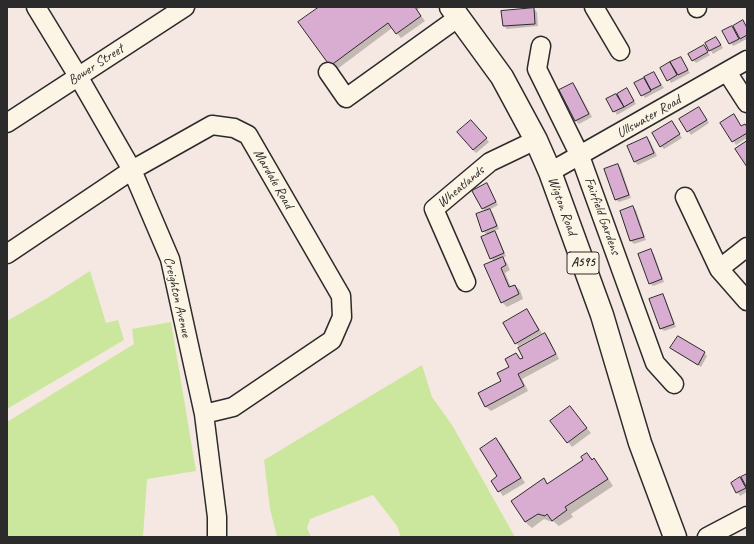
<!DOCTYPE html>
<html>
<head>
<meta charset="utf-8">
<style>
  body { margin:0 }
  #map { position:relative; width:754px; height:544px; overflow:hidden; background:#f5e7e1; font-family:Caveat,sans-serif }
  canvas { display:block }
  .frame { position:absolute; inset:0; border:8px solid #2b2b2b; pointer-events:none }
</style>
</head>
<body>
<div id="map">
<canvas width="754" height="544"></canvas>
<div class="frame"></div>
</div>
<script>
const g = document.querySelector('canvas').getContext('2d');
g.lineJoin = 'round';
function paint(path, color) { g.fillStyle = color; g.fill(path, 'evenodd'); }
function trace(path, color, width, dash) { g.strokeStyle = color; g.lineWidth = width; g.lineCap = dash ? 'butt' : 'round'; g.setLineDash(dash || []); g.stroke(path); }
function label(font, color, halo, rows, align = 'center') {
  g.font = font + ' Caveat,sans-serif'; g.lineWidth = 3; g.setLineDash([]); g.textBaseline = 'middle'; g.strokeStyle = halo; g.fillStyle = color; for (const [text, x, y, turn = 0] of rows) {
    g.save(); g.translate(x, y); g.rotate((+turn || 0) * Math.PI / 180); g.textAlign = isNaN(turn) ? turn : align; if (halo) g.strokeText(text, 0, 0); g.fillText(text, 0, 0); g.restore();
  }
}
paint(new Path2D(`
  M90,271L106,323L118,320L124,340L7,409V321L49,297Z
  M171,322L196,471L147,479L143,537H7V422L134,344L132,329Z
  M422,365L432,397L452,425L515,537H401L397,526L373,495L310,519L307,528L311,537H277L270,509L264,460Z`), '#cbe79d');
paint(new Path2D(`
  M320,7H419L420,8L417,10L425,21L401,38L392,28L336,70L331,65Z
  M534,9L537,12L538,26L507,29L504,26Z
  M742,22L747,27V39L733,46L723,32Z
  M716,38L723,48L713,54L706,44Z
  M703,46L710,55L696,63L693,60Z
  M680,58L690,73L671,83L662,68Z
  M654,73L664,88L645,98L636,84Z
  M573,84L576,87L592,117L579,124L576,121L560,90Z
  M627,90L636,104L617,115L608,100Z
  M699,108L709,123L691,135L680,119Z
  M736,118L742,127L745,125L747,127V138L736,145L721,123Z
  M672,122L682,138L664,149L661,146Z
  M474,124L489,142L476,153L473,150Z
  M647,138L650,141L657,156L638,165L635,162L628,147Z
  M618,165L621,168L631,198L619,202L616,200Z
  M486,185L489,188L498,205L489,210L493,213L499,229L493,231L497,235L506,256L502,258L507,263L510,270L505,273L511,287L515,286L520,290L523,299L507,307L502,302L494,262L491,258L488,235L483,231L486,212L483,208Z
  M633,207L636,210L646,240L634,244L631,241Z
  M651,251L654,254L664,282L653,286L650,283Z
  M662,295L665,298L676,327L664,331L661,328Z
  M527,310L542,333L519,346L516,343Z
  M544,335L549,339L559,359L522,379L528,391L491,411L486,407L479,394L502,381L516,355L521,360L524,358Z
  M671,348L704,353L707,356L701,367Z
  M570,408L591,433L572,447L552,422Z
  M496,440L501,444L525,483L503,496L492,481L498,477Z
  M587,454L600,466L613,486L571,514L573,517L559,526L553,521L552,522L544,519L532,528L525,522L544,480L548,484L584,461Z
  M747,475V492L740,496L732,483Z`), '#0003');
const building = new Path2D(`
  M319,7H415L421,16L396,34L388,23L330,66L298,22Z
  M534,8L535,24L503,26L501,11Z
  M743,20L747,28V35L740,39L733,26Z
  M732,26L739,39L729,44L722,31Z
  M716,37L721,45L709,51L705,43Z
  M704,45L708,52L692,61L688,54Z
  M681,57L688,70L678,75L670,62Z
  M670,62L677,75L667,81L660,68Z
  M654,72L661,85L651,90L644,77Z
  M644,78L651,91L641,96L634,83Z
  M573,83L589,114L575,121L559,90Z
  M627,88L634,101L624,107L617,94Z
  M616,94L624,107L613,112L606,99Z
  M699,107L707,120L687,132L679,119Z
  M734,114L741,126L745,124L747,127V133L732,142L720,123Z
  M471,120L487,138L473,150L457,132Z
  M672,121L680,134L660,147L652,133Z
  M647,137L654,153L634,162L627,146Z
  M747,141V167L735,149Z
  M618,164L629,195L615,200L604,169Z
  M487,183L496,202L482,209L472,191Z
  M633,206L644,237L630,241L620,211Z
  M490,209L497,226L482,232L476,214Z
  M495,231L504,253L490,259L481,237Z
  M651,249L662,279L649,284L638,254Z
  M503,257L506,265L501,268L509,287L515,285L519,294L501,303L484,265Z
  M663,294L674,324L660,329L649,299Z
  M527,309L539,330L515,344L503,323Z
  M545,333L556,354L518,374L524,386L485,407L478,393L501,381L497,373L509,367L505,359L516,353L520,359L523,358L518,348Z
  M678,336L705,352L698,365L670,348Z
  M570,406L587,428L567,443L550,421Z
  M496,438L521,478L498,492L491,481L497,476L480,449Z
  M587,453L592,460L594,458L608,479L565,507L567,510L552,521L547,514L545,516L538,514L525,522L511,501L544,478L547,484L583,460L581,457Z
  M747,474V488L741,477Z
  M740,477L746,488L736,493L731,483Z`);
paint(building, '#d8add1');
trace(building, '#2b2b2b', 1);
const minor = new Path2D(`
  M36,7L78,76L132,170L170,259L204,414L217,517V537
  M594,7L620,51
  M697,7V8
  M541,46L537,69L580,156L655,363L674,384
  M328,72L346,98L459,17
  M727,72L747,103
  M7,123L185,7
  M550,172L747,60
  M685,197L719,269L747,301
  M7,254L132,170L212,125L234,128L248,135L341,296L342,317L332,340L233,407L204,414
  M719,269L747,247
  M466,282L434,209L490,162L536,140
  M707,537L747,516`);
const major = new Path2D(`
  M451,7L502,77L536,140L550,172L602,315L640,443L675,537`);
trace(minor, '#2b2b2b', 21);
trace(major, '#2b2b2b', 25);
trace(minor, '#fcf5e5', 18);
trace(major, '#fcf5e5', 22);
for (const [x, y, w] of [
  [583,263,32]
]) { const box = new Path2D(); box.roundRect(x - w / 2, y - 11, w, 22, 3); g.fillStyle = '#fcf5e5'; g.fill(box); trace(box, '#2b2b2b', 1); }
label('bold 13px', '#2b2b2b', null, [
  ["A595",583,263]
]);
label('14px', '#2b2b2b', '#fcf5e5', [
  ["Bower Street",96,65,-33],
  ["Ullswater Road",649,117,-30],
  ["Mardale Road",273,179,60],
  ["Wheatlands",461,187,-40],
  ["Wigton Road",562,206,70],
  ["Fairfield Gardens",602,216,70],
  ["Creighton Avenue",177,297,77]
]);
</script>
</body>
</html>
